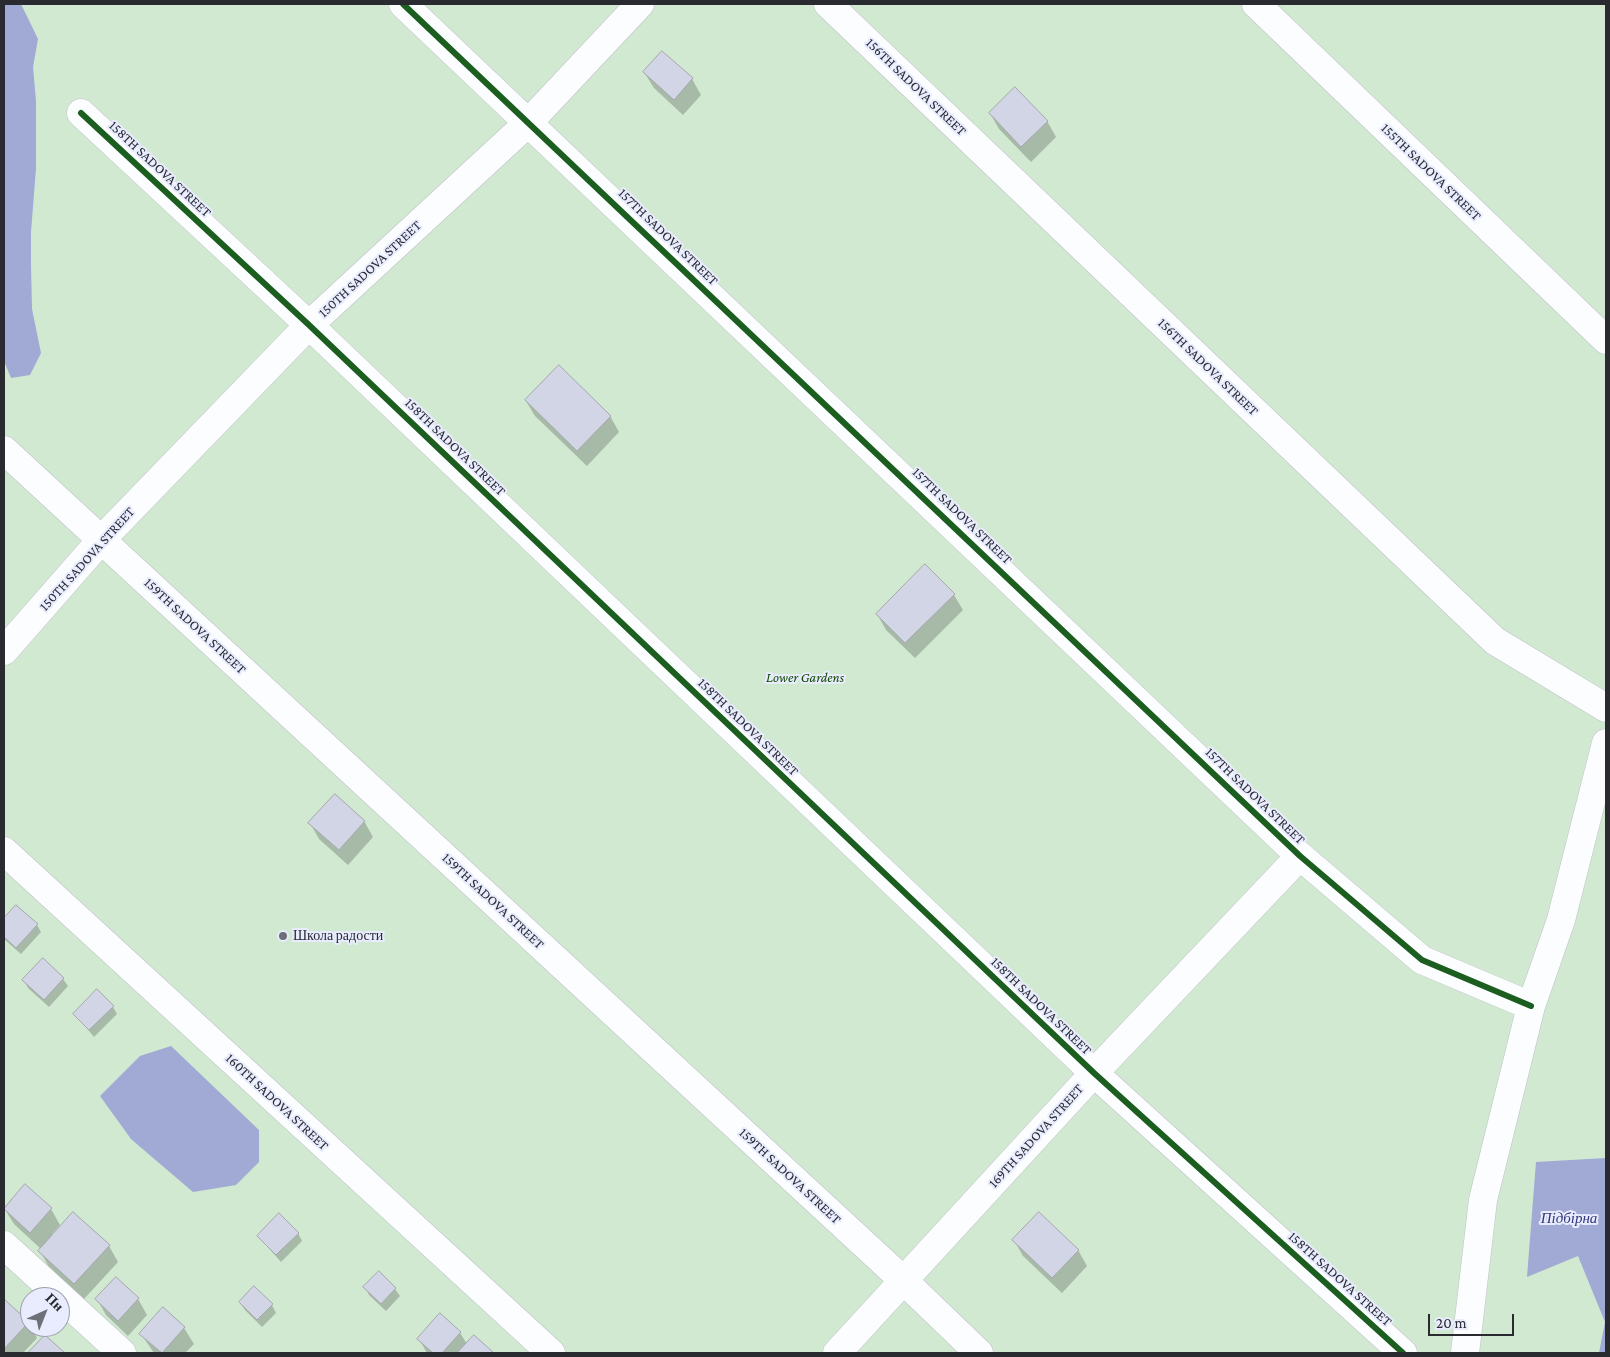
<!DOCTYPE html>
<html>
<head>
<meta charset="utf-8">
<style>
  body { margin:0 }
  #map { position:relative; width:1610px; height:1357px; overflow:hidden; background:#edf0f9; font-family:"Crimson Pro",serif }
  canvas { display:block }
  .frame { position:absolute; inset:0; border:5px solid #292b31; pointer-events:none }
  .north { position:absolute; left:20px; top:1287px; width:50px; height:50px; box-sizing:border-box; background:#e8ecfe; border:1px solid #9c9fac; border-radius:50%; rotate:44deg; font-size:14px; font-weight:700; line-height:20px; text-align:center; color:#292b31 }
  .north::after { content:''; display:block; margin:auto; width:18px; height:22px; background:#6e7077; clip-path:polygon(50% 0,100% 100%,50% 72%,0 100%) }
  .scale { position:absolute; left:1428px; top:1314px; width:86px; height:22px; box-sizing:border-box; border:2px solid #292b31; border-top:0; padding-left:6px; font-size:15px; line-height:18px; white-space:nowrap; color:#292b31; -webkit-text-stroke:4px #e8ecfe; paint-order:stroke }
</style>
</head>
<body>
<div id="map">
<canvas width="1610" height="1357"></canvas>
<div class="frame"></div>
<div class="north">Пн</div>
<div class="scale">20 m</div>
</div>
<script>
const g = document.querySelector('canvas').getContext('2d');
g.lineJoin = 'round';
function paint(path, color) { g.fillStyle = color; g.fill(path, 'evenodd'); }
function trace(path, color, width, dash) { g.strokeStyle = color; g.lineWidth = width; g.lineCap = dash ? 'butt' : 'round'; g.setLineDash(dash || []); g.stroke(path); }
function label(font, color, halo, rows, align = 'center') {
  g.font = font + ' "Crimson Pro",serif'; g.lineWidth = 4; g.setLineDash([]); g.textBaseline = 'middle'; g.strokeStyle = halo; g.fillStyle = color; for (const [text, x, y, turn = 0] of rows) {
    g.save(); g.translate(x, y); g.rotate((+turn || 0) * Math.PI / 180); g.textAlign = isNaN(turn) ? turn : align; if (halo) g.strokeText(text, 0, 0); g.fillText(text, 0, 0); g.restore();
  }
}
paint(new Path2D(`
  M4,4H1606V1353H4ZM30,1297H60V1327H30Z`), '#d1e8d1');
paint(new Path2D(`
  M4,4H21L38,39L33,67L36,101V168L31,232V265L32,309L41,353L30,375L11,378L4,361Z
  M171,1046L259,1130V1162L236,1185L193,1192L131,1139L100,1096L140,1056Z
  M1606,1158V1353H1599L1605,1322L1578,1256L1527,1277L1536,1162Z`), '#a1a9d5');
paint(new Path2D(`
  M644,72L692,79L701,95L683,115L654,88Z
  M990,113L1047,121L1056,137L1031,162L999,129Z
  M526,401L610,416L619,432L587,466L535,416Z
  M954,595L963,610L915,658L886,630L877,614Z
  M364,821L373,837L348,865L319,839L310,823Z
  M16,907L37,925L41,932L21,954L4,939V920Z
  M63,979L68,986L49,1007L28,988L24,980Z
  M113,1007L117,1014L94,1037L75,1014Z
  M25,1186L51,1209L60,1225L52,1234L54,1235L109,1246L118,1262L84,1299L49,1267L40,1251L41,1249L14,1224L4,1208Z
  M298,1233L302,1241L281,1262L258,1236Z
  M1014,1240L1078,1250L1087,1266L1062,1293L1023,1256Z
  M379,1272L395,1289L400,1296L386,1311L369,1295L365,1287Z
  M116,1279L138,1299L147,1315L128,1336L106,1315L97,1299Z
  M254,1288L272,1305L276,1313L262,1327L245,1310L240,1303Z
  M4,1300L28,1323L37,1338L23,1353H4Z
  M163,1309L184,1328L194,1344L185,1353H154L141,1334Z
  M440,1315L460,1333L467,1344L474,1336L492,1353H427L419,1339Z`), '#0003');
const building = new Path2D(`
  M662,51L693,78L674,100L643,72Z
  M1015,87L1048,121L1021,147L989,113Z
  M559,365L611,416L577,451L525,400Z
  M925,564L955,594L905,643L876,614Z
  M335,794L365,821L339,850L308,823Z
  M16,905L38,924L16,948L4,937V918Z
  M43,958L64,978L44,1000L22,980Z
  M97,989L114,1006L89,1030L73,1014Z
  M25,1184L52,1208L30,1233L4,1209Z
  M73,1212L110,1245L74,1284L38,1251Z
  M1039,1212L1079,1250L1052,1278L1012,1240Z
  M279,1213L299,1233L276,1255L257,1236Z
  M379,1271L396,1288L381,1304L363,1287Z
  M116,1277L139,1298L118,1321L95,1299Z
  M254,1286L273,1304L257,1320L239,1302Z
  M4,1299L29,1322L4,1349Z
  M163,1307L185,1327L162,1353L139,1334Z
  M440,1313L461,1332L442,1353H433L417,1339Z
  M45,1335L65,1353H28Z
  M474,1335L494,1353H457Z`);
paint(building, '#d2d5e5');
trace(building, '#a6a7af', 1);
const street = new Path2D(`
  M403,4L1300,856L1422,960L1531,1006
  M828,4L1495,641L1606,708
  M1256,4L1606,340
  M81,113L309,325L1094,1073L1403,1353
  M4,450L904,1281L979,1353
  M4,651L102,539L309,325L529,122L640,4
  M4,851L551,1353
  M4,1245L122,1353
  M837,1353L1094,1073L1300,856
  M1465,1353L1483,1200L1531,1006L1561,920L1606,743`);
trace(street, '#c0c2c9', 29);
trace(street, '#fcfdfe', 28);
trace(new Path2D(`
  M403,4L1300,856L1422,960L1531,1006
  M81,113L309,325L1094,1073L1403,1353`), '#1b5e20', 6);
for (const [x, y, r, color] of [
  [283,936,5,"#6e7077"]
]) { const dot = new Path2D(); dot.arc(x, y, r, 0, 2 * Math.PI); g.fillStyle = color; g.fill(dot); trace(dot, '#e8ecfe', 2); }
label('14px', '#292b31', '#e8ecfe', [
  ["156TH SADOVA STREET",916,87,44],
  ["158TH SADOVA STREET",160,169,43],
  ["155TH SADOVA STREET",1431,172,44],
  ["157TH SADOVA STREET",668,237,44],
  ["150TH SADOVA STREET",370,269,-43],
  ["156TH SADOVA STREET",1208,367,44],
  ["158TH SADOVA STREET",455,447,44],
  ["157TH SADOVA STREET",962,516,44],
  ["150TH SADOVA STREET",87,559,-48],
  ["159TH SADOVA STREET",195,626,43],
  ["158TH SADOVA STREET",748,727,44],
  ["157TH SADOVA STREET",1255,796,44],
  ["159TH SADOVA STREET",493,901,43],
  ["158TH SADOVA STREET",1041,1006,44],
  ["160TH SADOVA STREET",277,1102,43],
  ["169TH SADOVA STREET",1036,1136,-48],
  ["159TH SADOVA STREET",790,1176,43],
  ["158TH SADOVA STREET",1340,1279,42]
]);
label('italic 14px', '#124b00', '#e8ecfe', [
  ["Lower Gardens",805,678]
]);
label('14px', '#292b31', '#e8ecfe', [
  ["Школа радости",293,936]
], 'left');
label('italic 15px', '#32367c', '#e8ecfe', [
  ["Підбірна",1569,1218]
]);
</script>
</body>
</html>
